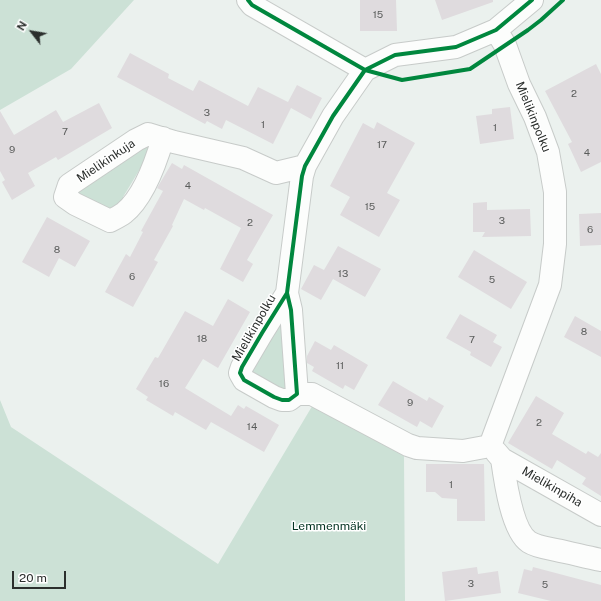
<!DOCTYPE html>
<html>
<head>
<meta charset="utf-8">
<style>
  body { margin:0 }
  #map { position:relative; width:601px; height:601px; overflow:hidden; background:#ebf1ee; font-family:"Public Sans",sans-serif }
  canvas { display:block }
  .north { position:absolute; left:12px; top:12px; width:40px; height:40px; -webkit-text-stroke:3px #fff; paint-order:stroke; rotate:301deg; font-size:11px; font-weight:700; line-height:16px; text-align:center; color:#2b2f2d }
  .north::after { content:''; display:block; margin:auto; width:14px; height:18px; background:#2b2f2d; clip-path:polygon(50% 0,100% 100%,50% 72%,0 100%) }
  .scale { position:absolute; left:12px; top:571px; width:54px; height:18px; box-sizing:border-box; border:2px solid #2b2f2d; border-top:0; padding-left:5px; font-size:12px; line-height:14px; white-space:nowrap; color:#2b2f2d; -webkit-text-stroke:3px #fff; paint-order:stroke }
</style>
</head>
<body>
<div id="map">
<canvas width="601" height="601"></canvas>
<div class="north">N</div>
<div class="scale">20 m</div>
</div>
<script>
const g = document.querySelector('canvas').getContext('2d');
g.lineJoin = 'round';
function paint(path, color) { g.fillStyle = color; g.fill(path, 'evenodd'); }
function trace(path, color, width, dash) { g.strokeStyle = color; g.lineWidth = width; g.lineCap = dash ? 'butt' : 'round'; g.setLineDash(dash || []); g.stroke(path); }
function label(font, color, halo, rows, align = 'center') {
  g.font = font + ' "Public Sans",sans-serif'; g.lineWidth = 3; g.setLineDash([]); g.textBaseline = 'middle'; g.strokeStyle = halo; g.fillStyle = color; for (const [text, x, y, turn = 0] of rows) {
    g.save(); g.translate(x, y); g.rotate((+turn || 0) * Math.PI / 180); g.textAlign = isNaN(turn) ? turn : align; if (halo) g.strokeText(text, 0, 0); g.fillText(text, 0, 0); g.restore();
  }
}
paint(new Path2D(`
  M0,0H134L71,69L0,110Z
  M146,142L151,146L153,154L143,164L123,197V206L116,212L79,195L78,188Z
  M282,313L286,393L255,381L251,370Z
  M0,400L11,427L218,564L314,403L404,455L405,601H0Z`), '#cce1d6');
paint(new Path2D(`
  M360,0H396L397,31H360Z
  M435,0H493V2L442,20Z
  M130,53L169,74L168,78L193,91L199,80L248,106L258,87L288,102L297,85L322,98L311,119L291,108L273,144L226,120L222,129L207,121L205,124L117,77Z
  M596,64L601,74V162L581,172L568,144L572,142L545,91Z
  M99,103L112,128L58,160L56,157L28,173L35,186L12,200L2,182L5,180L0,171V111L14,135L56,110L63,122Z
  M510,107L514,139L480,144L476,116L492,114V109Z
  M377,122L415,143L387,193L400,200L379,237L340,215L350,197L330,186L363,123L374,129Z
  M172,163L182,169L184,165L273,215L247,260L253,264L243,282L220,269L241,228L205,208L204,210L184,199L172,225L173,226L154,260L158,262L133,307L105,292L126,254L130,257L143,232L141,231L163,191L157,188Z
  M487,202V210L530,209L531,236L482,237L485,232H473V203Z
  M601,213V245L580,246L579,214Z
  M47,217L90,241L75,267L59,258L49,277L22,262Z
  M338,246L381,269L365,297L333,279L321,300L301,289L314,265L324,270Z
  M474,250L527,282L511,309L458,277Z
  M228,299L250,312L218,368L203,359L185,388L231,416L238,405L244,409L246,406L279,425L264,452L211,422L206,430L175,412L173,416L146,400L148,397L136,389L155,357L158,358L185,311L213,326Z
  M460,314L497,335L493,342L502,347L491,367L470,355L471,352L446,338Z
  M575,316L601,331V357L564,337Z
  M315,341L331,350L334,345L368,365L354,390L345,385L343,389L312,371L314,367L307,363V356Z
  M393,381L427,401L429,397L444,406L432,428L420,421L417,427L378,405Z
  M536,396L564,413L552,434L586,454L588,451L598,457L601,453V496L582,484L586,478L557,460L552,469L508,443Z
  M426,464H484L485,521H457V499L442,498L435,492H426Z
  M477,567L478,574L498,571L501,593L445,601L442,572Z
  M533,567L601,585V601H551L518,593L524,569L532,571Z`), '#dfdbde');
const minor = new Path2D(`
  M248,0L252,5L365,70
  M163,138C156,162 144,197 124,213C120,216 114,219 110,221L75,204L65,197L69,185L136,140L148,134L174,142L243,158L276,173L305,166
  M287,293L262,333L242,367L240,373L244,380L274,397L282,400H289L297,394L291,310L287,293L302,176L305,166L333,116L365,70L395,55L456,47L496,30L532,0
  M297,394H312L408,445L417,448L463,451L490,446L550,285L555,244V192L548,152L535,117L519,84L505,45L496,30
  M496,452L502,459L601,515
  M502,459C505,480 512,531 529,542C537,547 547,548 556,550C571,553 586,557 601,560`);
trace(minor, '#c7cbc9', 24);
trace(minor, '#fcfdfc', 22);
trace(new Path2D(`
  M248,0L252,5L365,70L402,80L470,69L528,30L541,20L563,0
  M287,293L262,333L242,367L240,373L244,380L274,397L282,400H289L297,394L291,310L287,293L302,176L305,166L333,116L365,70L395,55L456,47L496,30L532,0`), '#00873e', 4);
label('10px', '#5a5c5b', null, [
  ["15",378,15],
  ["2",574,94],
  ["3",207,113],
  ["1",263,125],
  ["1",495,128],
  ["7",65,132],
  ["17",382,145],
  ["9",12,150],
  ["4",587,153],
  ["4",188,186],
  ["15",370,207],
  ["3",502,221],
  ["2",250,223],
  ["6",590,230],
  ["8",57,250],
  ["13",343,274],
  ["6",132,277],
  ["5",492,280],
  ["8",584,332],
  ["18",202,339],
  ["7",472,340],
  ["11",340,366],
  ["16",164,384],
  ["9",410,403],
  ["2",539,423],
  ["14",252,427],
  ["1",451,485],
  ["3",471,584],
  ["5",545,585]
]);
label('12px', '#2b2f2d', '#fff', [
  ["Mielikinpolku",533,117,68],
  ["Mielikinkuja",106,161,-34],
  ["Mielikinpolku",254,328,-60],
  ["Mielikinpiha",552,487,30]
]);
label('12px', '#033322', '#fff', [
  ["Lemmenmäki",329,526]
]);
</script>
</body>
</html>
